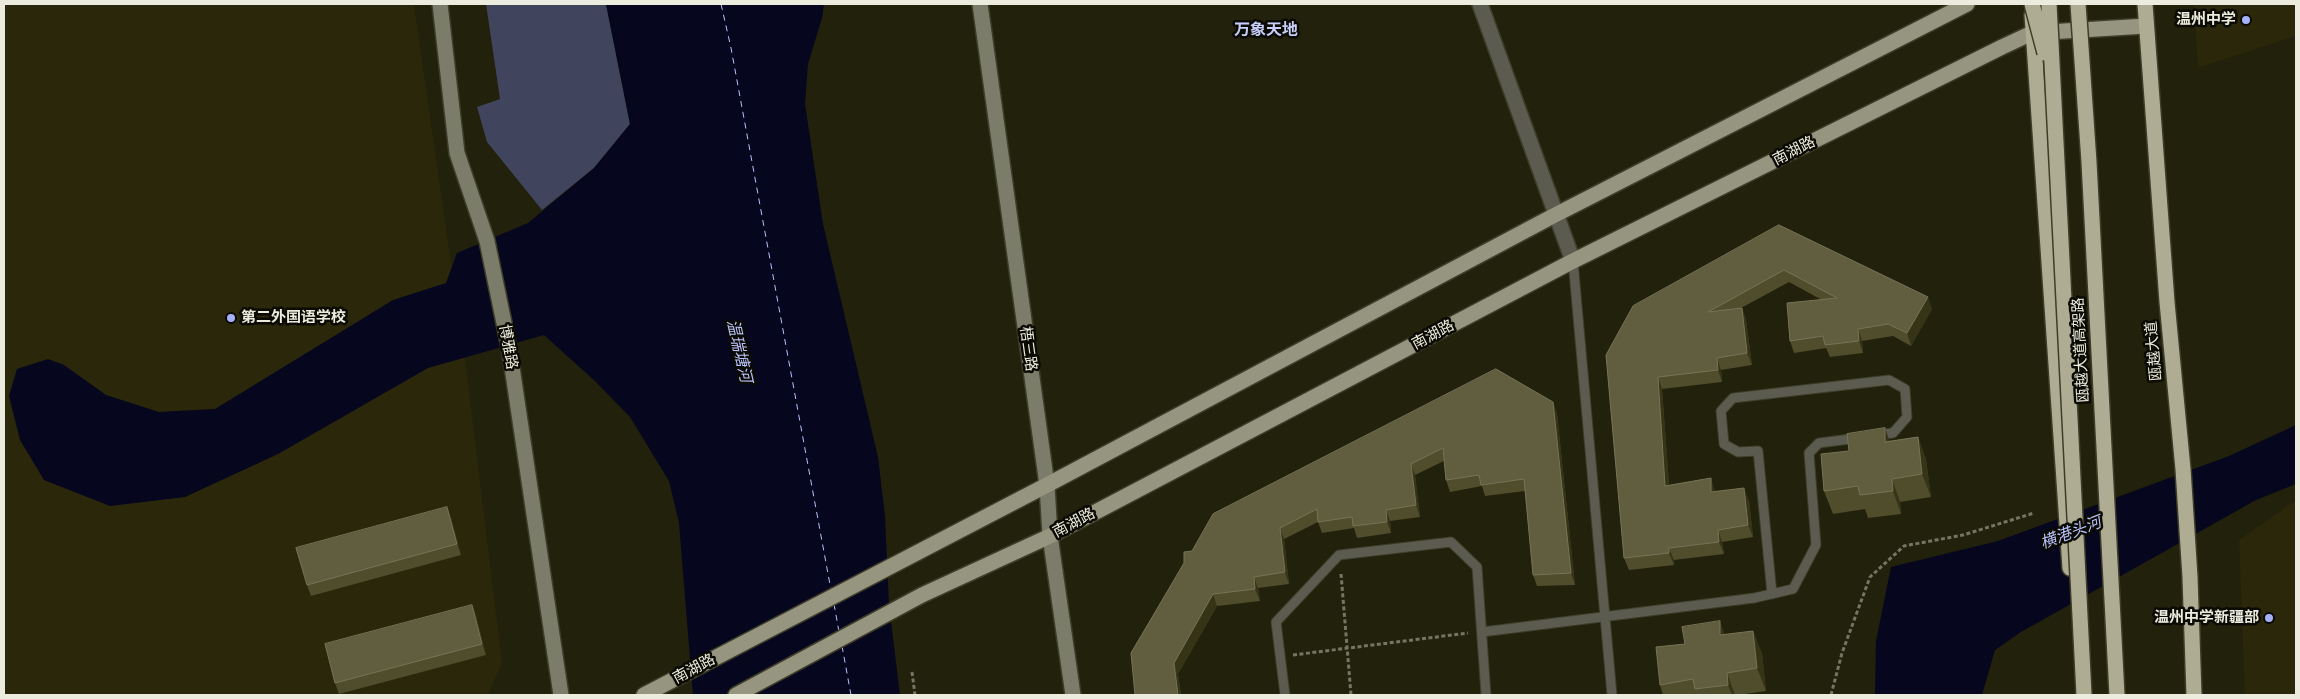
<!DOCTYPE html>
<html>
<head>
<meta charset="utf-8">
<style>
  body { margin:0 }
  #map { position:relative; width:2300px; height:699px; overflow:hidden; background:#22210b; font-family:"Work Sans",sans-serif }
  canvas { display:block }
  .frame { position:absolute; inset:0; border:5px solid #ececde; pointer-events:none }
</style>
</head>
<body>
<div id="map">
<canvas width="2300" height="699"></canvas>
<div class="frame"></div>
</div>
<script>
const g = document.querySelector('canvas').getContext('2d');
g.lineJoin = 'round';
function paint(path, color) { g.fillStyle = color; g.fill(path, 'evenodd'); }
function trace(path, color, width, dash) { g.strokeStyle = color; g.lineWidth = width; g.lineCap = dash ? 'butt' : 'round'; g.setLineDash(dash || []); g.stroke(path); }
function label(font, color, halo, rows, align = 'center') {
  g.font = font + ' "Work Sans","Noto Sans SC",sans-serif'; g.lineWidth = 5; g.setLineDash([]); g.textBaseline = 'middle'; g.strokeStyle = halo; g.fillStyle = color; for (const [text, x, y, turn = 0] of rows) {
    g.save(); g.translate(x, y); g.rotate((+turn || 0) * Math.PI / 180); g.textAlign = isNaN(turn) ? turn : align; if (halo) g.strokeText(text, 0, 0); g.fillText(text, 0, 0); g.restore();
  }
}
paint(new Path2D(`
  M4,4H414L467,375L502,663L488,695H4Z
  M2194,4H2296V36L2198,68Z
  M2296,500V695H2245L2239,540Z`), '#2a270a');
paint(new Path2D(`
  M486,4H606L630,124L594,168L542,210L487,142L477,107L500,99Z`), '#40445c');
paint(new Path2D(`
  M606,4H824L822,18L808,64L805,104L823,224L878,457L885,516L889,605L900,695H693L679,523L669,481L630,417L596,382L544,335L428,368L278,454L185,497L110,506L44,480L20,440L9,396L17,369L48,359L64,365L106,395L159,412L215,409L393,300L446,283L457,253L528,223L594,168L630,124Z
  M2296,425V484L2256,500L2021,632L1995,650L1982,695H1875L1876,641L1891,567L1998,541L2229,456Z`), '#06061e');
trace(new Path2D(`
  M721,4L731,48L831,590
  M834,604L839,632
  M842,646L851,695`), '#b8c2fc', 1, [6, 5]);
const lane = new Path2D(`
  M1573,261L1612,695
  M1772,594L1758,451L1738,452L1724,444L1721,411L1733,398L1889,380L1905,389L1907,417L1893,433L1876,435
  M1482,632L1754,598L1793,589L1816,545L1809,453L1819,443L1858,438
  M1285,695L1276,622L1339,555L1451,542L1477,567L1486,695`);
const street = new Path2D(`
  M1480,4L1573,261`);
const secondary = new Path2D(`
  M440,4L457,153L487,241L509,347L561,695
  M980,4L1047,485L1050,536L1073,695`);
const primary = new Path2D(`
  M644,695L1047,485L1555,215L1967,4
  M736,695L922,595L1050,536L1573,261L2002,47L2032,33L2146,26`);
const highway = new Path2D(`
  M2145,4L2167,302L2183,469L2190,577L2194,695
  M2032,15L2070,568`);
trace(lane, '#3e3d29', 11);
trace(street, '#3e3d29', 18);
trace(secondary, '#3e3d29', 18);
trace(primary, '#3e3d29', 18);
trace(highway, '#3e3d29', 18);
trace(new Path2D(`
  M1341,574L1351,695
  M1293,655L1468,633
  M912,672L915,695
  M1831,695L1842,653L1870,577L1904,546L1963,535L2034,513`), '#757562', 3, [4, 2.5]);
trace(lane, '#5b5b50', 9);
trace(street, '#5b5b50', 15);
trace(secondary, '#7c7c6b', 15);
trace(primary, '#969580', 15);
trace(highway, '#aead93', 15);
const highwayBridge = new Path2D(`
  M2032,4L2045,53
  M2049,4L2084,695
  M2078,4L2089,162L2117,695`);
trace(highwayBridge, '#3e3d29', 18, []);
trace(highwayBridge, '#aead93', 15);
paint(new Path2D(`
  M1779,225L1932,309L1911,346L1893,336L1862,341L1863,353L1830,357L1826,348L1794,353L1790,341L1822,300L1789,282L1741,308H1742L1746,320L1752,365L1721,370L1722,382L1662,389L1669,485L1715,491V492L1749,501L1753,537L1722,542L1724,554L1674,560V565L1629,570L1624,558L1606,355Z
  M1553,402L1557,414L1575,585L1537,586L1533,575L1525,491L1485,496L1482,486L1450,492L1446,480L1444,461L1415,475L1420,517L1390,521L1391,533L1357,538L1354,528L1322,533L1318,522L1284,539L1289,584L1258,588L1260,601L1217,606L1178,674L1181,695H1135L1192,551Z
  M1918,437L1926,460L1931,497L1900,502L1901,514L1868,518L1865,509L1833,514L1824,491L1849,451L1889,441Z
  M447,507L451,518L461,555L311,596L307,585Z
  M472,605L476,616L486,655L339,694L335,683Z
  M1753,631L1762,654L1766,691L1738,695H1663L1660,685L1685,644L1725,635Z`), '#4f4d2c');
paint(new Path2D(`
  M1928,297L1932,309L1911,346L1907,333Z
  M1742,308L1746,320L1752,365L1747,353Z
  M1858,329L1862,341L1863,353L1859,341Z
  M1717,358L1721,370L1722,382L1718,370Z
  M1658,377L1662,389L1670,498L1665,486Z
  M1553,402L1557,414L1575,585L1571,573Z
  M1885,428L1893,451L1885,442Z
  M1918,437L1926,460L1931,497L1922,474Z
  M1411,464L1415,475L1420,517L1416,505Z
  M1711,478L1715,491L1716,505L1711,492Z
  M1892,479L1900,502L1901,514L1893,491Z
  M1744,488L1749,501L1753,537L1748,525Z
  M447,507L451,518L461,555L457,544Z
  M1386,510L1390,521L1391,533L1387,522Z
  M1280,528L1284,539L1289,584L1285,572Z
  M1718,530L1722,542L1724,554L1719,542Z
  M1669,548L1674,560V565L1669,553Z
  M1254,577L1258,588L1260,601L1255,589Z
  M1213,594L1217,606L1178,674L1181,695H1178L1174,663Z
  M472,605L476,616L486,655L482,644Z
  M1720,621L1728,644L1720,635Z
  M1753,631L1762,654L1766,691L1757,668Z
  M1727,673L1735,695H1732L1728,685Z`), '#363417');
const building = new Path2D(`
  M1779,225L1928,297L1907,333L1888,324L1858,329L1859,341L1825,345L1823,336L1790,341L1787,303L1837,298L1784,270L1708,312L1742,308L1747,353L1717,358L1718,370L1658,377L1665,486L1711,478V492L1744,488L1748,525L1718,530L1719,542L1669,548V553L1624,558L1606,355L1633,306Z
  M1496,369L1553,402L1571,573L1533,575L1524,479L1481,485L1479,475L1446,480L1443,448L1411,464L1416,505L1386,510L1387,522L1353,526L1352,517L1318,522L1317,509L1280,528L1285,572L1254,577L1255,589L1213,594L1174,663L1178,695H1135L1131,653L1184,563V552L1192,551L1213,514Z
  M1885,428V442L1918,437L1922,474L1892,479L1893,491L1860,495L1858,486L1824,491L1821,454L1849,451L1847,434Z
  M447,507L457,544L307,585L296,548Z
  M472,605L482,644L335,683L325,644Z
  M1720,621V635L1753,631L1757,668L1727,673L1728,685L1695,689L1693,679L1660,685L1656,647L1685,644L1682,627Z`);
paint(building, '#605e3f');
trace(building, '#767458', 1);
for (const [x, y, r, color] of [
  [2246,20,5,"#a6b1fc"],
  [231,318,5,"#a6b1fc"],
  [2269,618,5,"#a6b1fc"]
]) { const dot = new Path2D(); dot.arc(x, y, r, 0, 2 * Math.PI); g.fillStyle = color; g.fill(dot); trace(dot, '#0b0a03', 2); }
label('bold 15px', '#ececde', '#0b0a03', [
  ["温州中学",2236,20],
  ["第二外国语学校",241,318,"left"],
  ["温州中学新疆部",2259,618]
], 'right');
label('15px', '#ececde', '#0b0a03', [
  ["南湖路",1794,151,-27],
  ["南湖路",1433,335,-28],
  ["博雅路",508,347,80],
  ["梧三路",1028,349,82],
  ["瓯越大道高架路",2081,350,-93],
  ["瓯越大道",2154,351,-95],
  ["南湖路",1074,523,-28],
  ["南湖路",694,669,-28]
]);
label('bold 16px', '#c7cef9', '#0b0a03', [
  ["万象天地",1266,30]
]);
label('italic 16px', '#b8c2fc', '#0b0a03', [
  ["温瑞塘河",739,351,77],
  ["横港头河",2071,533,-21]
]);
</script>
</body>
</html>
